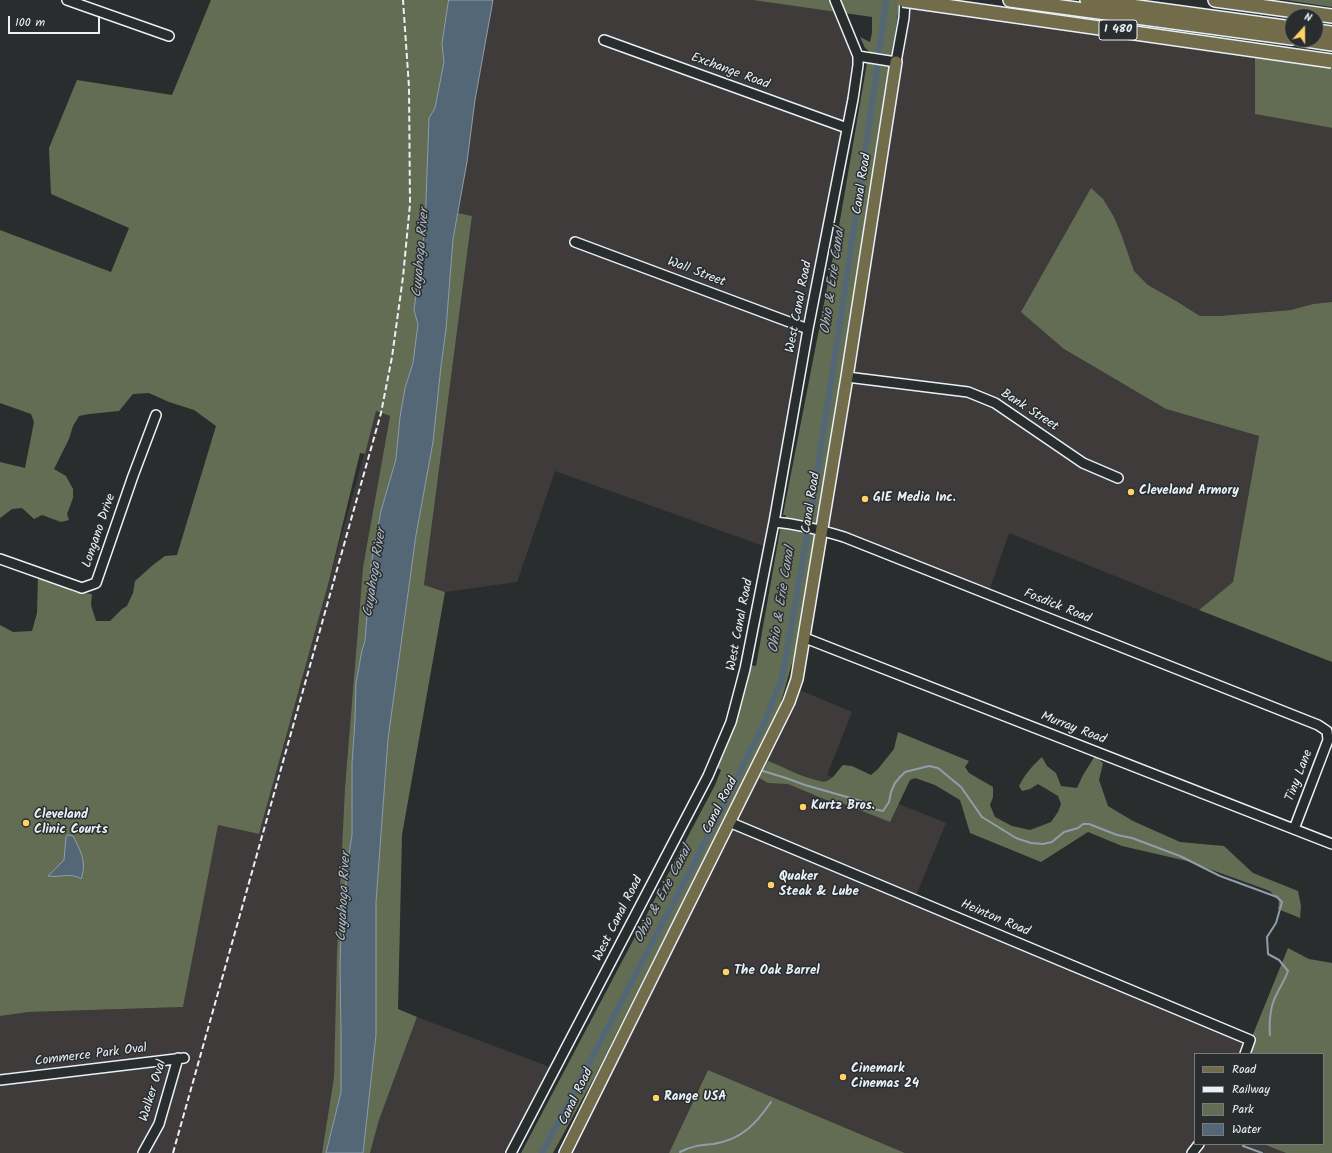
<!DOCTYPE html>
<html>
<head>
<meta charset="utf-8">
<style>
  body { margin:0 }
  #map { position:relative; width:1332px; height:1153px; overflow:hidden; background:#2a2d2e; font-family:Kalam,sans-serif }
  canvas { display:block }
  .legend { position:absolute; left:1194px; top:1053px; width:130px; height:92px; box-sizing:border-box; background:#2a2d2e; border:1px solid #767b7f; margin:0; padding:5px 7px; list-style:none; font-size:12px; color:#e8f1f8 }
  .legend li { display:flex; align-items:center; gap:8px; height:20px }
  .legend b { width:20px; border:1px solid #767b7f }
  .north { position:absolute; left:1284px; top:8px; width:40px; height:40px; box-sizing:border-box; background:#2a2d2e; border:1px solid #767b7f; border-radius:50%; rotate:21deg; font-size:11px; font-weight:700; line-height:16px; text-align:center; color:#e8f1f8 }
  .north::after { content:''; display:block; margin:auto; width:14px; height:18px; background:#ffd166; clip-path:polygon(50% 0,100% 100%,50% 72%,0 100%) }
  .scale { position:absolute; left:8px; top:16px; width:92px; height:18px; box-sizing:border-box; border:2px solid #e8f1f8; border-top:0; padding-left:5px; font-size:12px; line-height:14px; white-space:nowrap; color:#e8f1f8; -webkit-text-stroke:3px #2a2d2e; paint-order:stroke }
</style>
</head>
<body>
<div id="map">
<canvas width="1332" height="1153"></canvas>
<ul class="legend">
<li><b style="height:5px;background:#726c4b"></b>Road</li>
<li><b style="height:5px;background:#e8f1f8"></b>Railway</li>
<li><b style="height:11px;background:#626d54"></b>Park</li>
<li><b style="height:11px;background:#546777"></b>Water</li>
</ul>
<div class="north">N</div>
<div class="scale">100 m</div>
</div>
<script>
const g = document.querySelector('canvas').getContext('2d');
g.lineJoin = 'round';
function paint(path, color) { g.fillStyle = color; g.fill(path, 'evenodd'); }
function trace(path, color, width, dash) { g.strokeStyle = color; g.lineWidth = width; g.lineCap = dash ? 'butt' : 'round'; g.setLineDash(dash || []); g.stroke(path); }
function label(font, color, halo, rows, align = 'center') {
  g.font = font + ' Kalam,sans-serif'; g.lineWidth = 3; g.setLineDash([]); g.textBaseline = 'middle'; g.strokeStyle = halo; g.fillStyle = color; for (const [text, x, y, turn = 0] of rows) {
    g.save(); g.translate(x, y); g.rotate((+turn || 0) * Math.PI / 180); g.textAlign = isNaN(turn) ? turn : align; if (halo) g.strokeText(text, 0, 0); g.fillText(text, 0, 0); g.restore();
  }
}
paint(new Path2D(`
  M493,0H836L858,56L769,548L555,471L517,582L445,592L424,586L472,216L458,213L467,162L475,100Z
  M906,0L1255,50V114L1332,128V302L1313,304L1291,310L1219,316H1200L1179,302L1148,285L1134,271L1122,236L1114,217L1064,349L1166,409L1259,436L1233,582L1199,610L1009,533L988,594L822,530Z
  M376,411L390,416L363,567L345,787L334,1077L322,1153H0V1016L29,1012L183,1007L218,825L259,834Z
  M795,688L852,712L827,775L946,823L914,900L1250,1040L1245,1054H1195V1144H1263L1286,1153H905L708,1070L669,1153H565Z
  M417,1017L555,1069L510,1153H370L379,1120Z`), '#3f3b3b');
paint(new Path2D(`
  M211,0H449L442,44L444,62L435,108L429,118L425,228L414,310L418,324L413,363L405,388L400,417L396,459L381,511L371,565L365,641L362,650L356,683L355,720L352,764V835L347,867L344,913L341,934L340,964L341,1034V1092L326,1153H322L334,1077L337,953L345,787L363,567L390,416L376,411L365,454L360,453L329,581L259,834L218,825L183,1007L29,1012L0,1016V625L13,632L32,631L37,613L38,577L47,579L74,592L92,594L91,605L96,621H110L122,609L127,606L133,593L135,581L153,565L165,556L177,555L216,426L194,410L169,402L149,393L133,394L119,411L89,414L79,416L73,426L69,439L54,469L66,476L73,489V498L67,514L69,520L61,522L42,515L34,519L22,508L12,509L0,518V462L25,468L34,422L31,414L0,403V230L111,272L129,228L51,194L49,148L77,80L172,95Z
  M753,0H900L879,144L798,642L774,727L707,853L594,1078L553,1153H521L715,785L721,770L713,765L726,737L730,738L748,678L750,665L756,666L781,525L786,515H783L839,226L869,51L865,48L860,37L870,42L872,33V17Z
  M1285,0H1332V7Z
  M1255,50L1332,61V128L1255,114Z
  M1091,188L1103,199L1114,217L1122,236L1134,271L1148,285L1178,302L1200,316H1219L1291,310L1313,304L1332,302V662L1199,610L1233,582L1259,436L1166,409L1064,349L1021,312Z
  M458,213L472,216L424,585L445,592L402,835L398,1009L417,1017L379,1120L370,1153H363L376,1035V902L388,739L416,535L433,442L441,366L446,329L453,239Z
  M898,732L969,761L965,767L969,773L993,787V797L990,805L995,817L1012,826L1030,830L1051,822L1058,812L1061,804L1058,796L1038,784L1030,789L1022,791L1019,786C1025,774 1032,766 1042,757L1047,766L1056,773L1061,786L1077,788L1083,775L1095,756L1103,763L1099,780L1108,806L1133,821L1180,842L1224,846L1253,873L1298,891L1301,906L1300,918L1278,909L1279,901L1270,891L1187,861L1122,846L1088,832L1041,862L970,833L960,800L935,785L915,778L910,780L890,822L842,803L831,802L788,784L768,783L759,778L768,761C784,767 795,774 812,779C817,780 822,783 827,781C834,778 838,770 843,765L852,766L871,775L878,769L894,749Z
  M1288,948L1309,959L1332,963V1153H1286L1263,1144H1323V1054H1245Z
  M708,1070L905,1153H669Z`), '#626d54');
const water = new Path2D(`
  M449,0H493L475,100L467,162L453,239L446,329L441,366L433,442L416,535L388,739L376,902V1035L363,1153H326L341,1092V1034L340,964L341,934L344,913L347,867L352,835V764L355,720L356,683L362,650L365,641L371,565L381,511L396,459L400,417L405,388L413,363L418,324L414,310L425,228L429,118L435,108L444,62L442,44Z
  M68,835L73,836C81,851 87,863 81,879C72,872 59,878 48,876L64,860L66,838Z`);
paint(water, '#546777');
trace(water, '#8f9eab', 1);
trace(new Path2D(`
  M763,771L786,778L805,785L861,801L874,809L883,811L889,802L891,792L895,783L900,777L905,772L929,766L938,768L961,787L982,817L1016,838L1031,843L1043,844L1052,842L1064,832L1078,828L1083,824H1089L1117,835L1132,838L1180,856L1220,876L1277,897L1282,902L1276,923L1267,937L1268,954L1279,960L1288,971C1284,982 1278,990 1274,1000C1270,1010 1269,1025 1270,1035
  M1244,1144L1243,1146L1262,1153
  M680,1152C691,1146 701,1145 713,1144C741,1140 756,1124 771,1102`), '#8f9eab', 2);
trace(new Path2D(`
  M542,1153L695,861L765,721L782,678L810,519L838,336L876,76L886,0`), '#546777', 6);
const minor = new Path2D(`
  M67,0L169,36
  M604,40L847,128
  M858,56L896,62L904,18L905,0
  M575,242L808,329
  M847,377L968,392L995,403L1083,463L1118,478
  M774,522C798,524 821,530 844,537L1318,725L1327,731L1328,740L1294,829
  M0,559L82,588L96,583L133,476L156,415
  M805,638L1332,844
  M729,822L1250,1040L1245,1054
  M0,1080L184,1058
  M143,1153L159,1124L178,1058
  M511,1153L708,776L731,722L745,669L774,522L808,329L853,99L858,65V56L835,0
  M1192,1153L1199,1144`);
const major = new Path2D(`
  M565,1153L789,702L797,679L847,377L896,62`);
const highway = new Path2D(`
  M1010,0L1292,38
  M1087,0L1292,28
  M1215,0L1332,16
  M1316,31L1332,33
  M1306,40L1332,44`);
trace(minor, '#e8f1f8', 12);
trace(major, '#e8f1f8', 14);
trace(highway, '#e8f1f8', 16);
trace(minor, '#2a2d2e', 9);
trace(major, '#726c4b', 11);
trace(highway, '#726c4b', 13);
trace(new Path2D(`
  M173,1153L381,413L392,357L403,277L410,204L409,87L403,0`), '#e8f1f8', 2, [6, 3]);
const highwayBridge = new Path2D(`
  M903,0L1332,61`);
trace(highwayBridge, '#e8f1f8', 16, []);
trace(highwayBridge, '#726c4b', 13);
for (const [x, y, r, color] of [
  [1131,492,4,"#ffd166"],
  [865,499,4,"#ffd166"],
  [803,807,4,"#ffd166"],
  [26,823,4,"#ffd166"],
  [771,885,4,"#ffd166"],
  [726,972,4,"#ffd166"],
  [843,1077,4,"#ffd166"],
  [656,1098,4,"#ffd166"]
]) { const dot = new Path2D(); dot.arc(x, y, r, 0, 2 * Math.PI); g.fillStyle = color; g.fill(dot); trace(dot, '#2a2d2e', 1.5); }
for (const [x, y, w] of [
  [1118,30,38]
]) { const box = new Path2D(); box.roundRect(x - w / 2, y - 10, w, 20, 3); g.fillStyle = '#2a2d2e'; g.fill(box); trace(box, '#e8f1f8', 1); }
label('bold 12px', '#e8f1f8', null, [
  ["I 480",1118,30]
]);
label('13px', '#e8f1f8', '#2a2d2e', [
  ["Exchange Road",730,72,20],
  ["Canal Road",863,184,-81],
  ["Wall Street",696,273,21],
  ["West Canal Road",800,307,-79],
  ["Bank Street",1029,411,33],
  ["Canal Road",812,503,-81],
  ["Longano Drive",100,531,-71],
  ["Fosdick Road",1057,607,22],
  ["West Canal Road",741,625,-79],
  ["Murray Road",1073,729,21],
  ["Tiny Lane",1300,776,-69],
  ["Canal Road",721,806,-63],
  ["West Canal Road",619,919,-63],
  ["Heinton Road",995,919,23],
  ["Commerce Park Oval",91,1056,-7],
  ["Walker Oval",154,1091,-73],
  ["Canal Road",577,1097,-64]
]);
label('bold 13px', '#e8f1f8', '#2a2d2e', [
  ["Cleveland Armory",1139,492],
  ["GIE Media Inc.",873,499],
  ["Kurtz Bros.",811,807],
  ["Cleveland",34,816],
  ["Clinic Courts",34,831],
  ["Quaker",779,878],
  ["Steak & Lube",779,893],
  ["The Oak Barrel",734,972],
  ["Cinemark",851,1070],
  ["Cinemas 24",851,1085],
  ["Range USA",664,1098]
], 'left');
label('italic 14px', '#adbac4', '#2a2d2e', [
  ["Cuyahoga River",422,253,-85],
  ["Ohio & Erie Canal",834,281,-82],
  ["Cuyahoga River",376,573,-81],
  ["Ohio & Erie Canal",783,600,-81],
  ["Ohio & Erie Canal",664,895,-62],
  ["Cuyahoga River",345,897,-87]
]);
</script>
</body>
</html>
